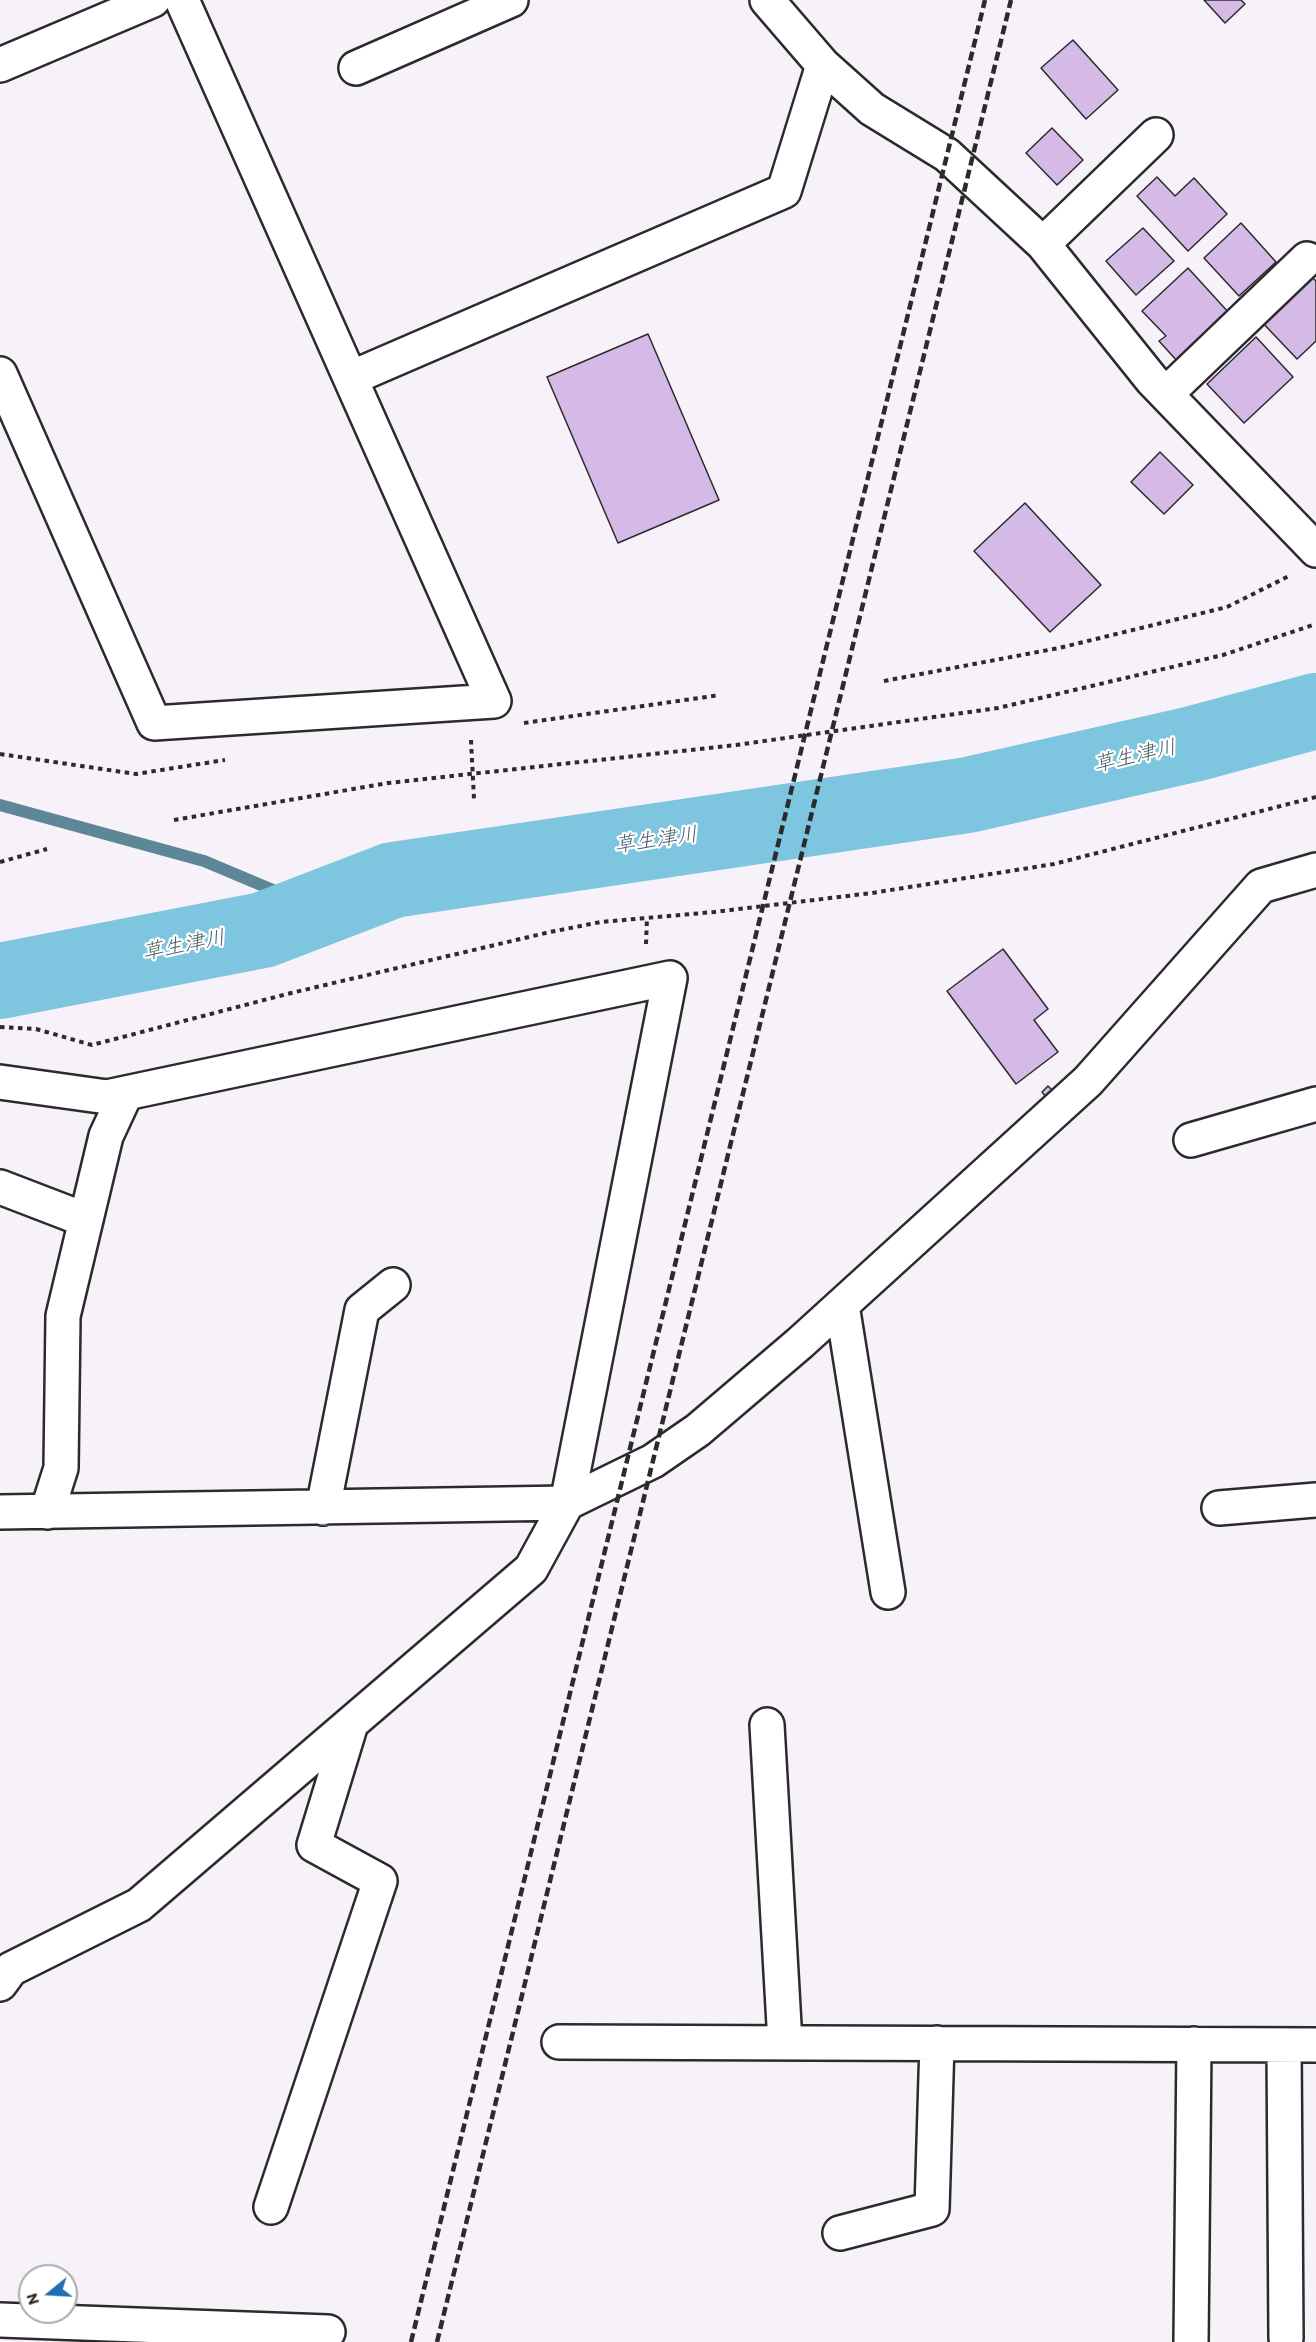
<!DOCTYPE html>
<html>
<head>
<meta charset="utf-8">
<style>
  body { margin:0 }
  #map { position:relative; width:1316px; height:2342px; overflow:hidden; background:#f7f1fa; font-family:Itim,sans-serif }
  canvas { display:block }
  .north { position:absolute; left:18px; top:2264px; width:60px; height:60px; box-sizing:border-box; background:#fff; border:2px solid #aaa; border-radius:50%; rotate:252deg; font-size:16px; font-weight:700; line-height:24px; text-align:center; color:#2b2b2b }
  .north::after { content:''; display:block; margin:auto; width:21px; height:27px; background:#1f6fb2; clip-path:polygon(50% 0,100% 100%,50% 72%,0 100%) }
</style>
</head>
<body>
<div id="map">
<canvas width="1316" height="2342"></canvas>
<div class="north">N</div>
</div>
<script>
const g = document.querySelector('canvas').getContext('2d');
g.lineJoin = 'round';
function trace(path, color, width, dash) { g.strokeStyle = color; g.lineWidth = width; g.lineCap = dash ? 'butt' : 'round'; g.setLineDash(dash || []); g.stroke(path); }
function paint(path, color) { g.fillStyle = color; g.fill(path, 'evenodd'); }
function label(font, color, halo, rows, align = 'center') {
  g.font = font + ' Itim,"Klee One",sans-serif'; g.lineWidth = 4.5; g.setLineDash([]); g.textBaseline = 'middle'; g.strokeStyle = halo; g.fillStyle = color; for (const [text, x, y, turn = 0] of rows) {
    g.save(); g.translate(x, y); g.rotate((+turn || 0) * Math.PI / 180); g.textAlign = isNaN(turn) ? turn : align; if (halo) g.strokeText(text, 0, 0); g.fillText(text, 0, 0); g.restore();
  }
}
trace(new Path2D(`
  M0,805L204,861L318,909`), '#5d8797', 12);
trace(new Path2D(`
  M0,981L263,930L393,880L968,795L1193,744L1316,711`), '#7ec5df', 76);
const building = new Path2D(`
  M1204,0H1241L1245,4L1225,23Z
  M1073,40L1118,90L1086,119L1041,68Z
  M1052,128L1083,160L1057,185L1026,153Z
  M1157,177L1175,196L1194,178L1227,214L1188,251L1137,196Z
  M1241,223L1276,262L1239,296L1204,258Z
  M1143,228L1174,261L1136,295L1106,261Z
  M1188,268L1230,314L1178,362L1159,341L1166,336L1142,311Z
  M1308,273L1316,281V341L1297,359L1259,319Z
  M648,334L719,500L618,543L547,377Z
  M1256,337L1293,377L1244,423L1207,384Z
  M1160,452L1193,485L1164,514L1131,482Z
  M1025,503L1101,585L1050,632L974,551Z
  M1003,949L1048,1009L1034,1020L1058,1052L1016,1084L947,991Z
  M1048,1086L1053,1091L1046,1097L1042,1092Z`);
paint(building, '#d5b9e6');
trace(building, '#2b2b2b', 1.5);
const minor = new Path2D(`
  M767,0L823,65L872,109L947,155L1043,244L1152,380L1316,550
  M0,65L153,0
  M356,68L511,0
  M1043,244L1156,135
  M0,374L154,723L494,701L182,0
  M351,378L784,191L823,65
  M1166,394L1307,259
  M0,1082L107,1097L670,978L567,1503L531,1569L139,1905L11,1969L0,1984
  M1191,1140L1316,1104
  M0,1187L86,1220
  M842,1305L888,1592
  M323,1508L362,1310L393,1285
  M1219,1508L1316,1500
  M0,1512L567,1503L653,1461L698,1430L800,1343L1088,1081L1261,886L1316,870
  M47,1512L61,1468L63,1316L106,1136L126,1093
  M767,1725L785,2043
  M559,2042L1316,2045
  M1284,2045L1286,2338
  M271,2207L380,1881L314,1845L351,1724
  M840,2233L932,2209L937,2043
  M0,2320L328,2332
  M1191,2342L1194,2044`);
trace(minor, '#2b2b2b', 38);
trace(new Path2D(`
  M884,681L1059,648L1227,607L1289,576
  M524,723L720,695
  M471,740L474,799
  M0,754L136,774L225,760
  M174,820L388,783L736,745L998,708L1223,655L1316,624
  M0,862L47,849
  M646,944L647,918
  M0,1027L36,1029L92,1045L287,994L550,932L601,922L714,912L872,893L1054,864L1316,797`), '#2b2b2b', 4, [4.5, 4.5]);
trace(minor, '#fff', 33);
trace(new Path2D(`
  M411,2342L985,0
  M437,2342L1011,0`), '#2b2b2b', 4.5, [9, 4.5]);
label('italic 21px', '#48616a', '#fff', [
  ["草生津川",1135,757,-13],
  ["草生津川",656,841,-8],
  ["草生津川",184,946,-11]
]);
</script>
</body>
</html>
